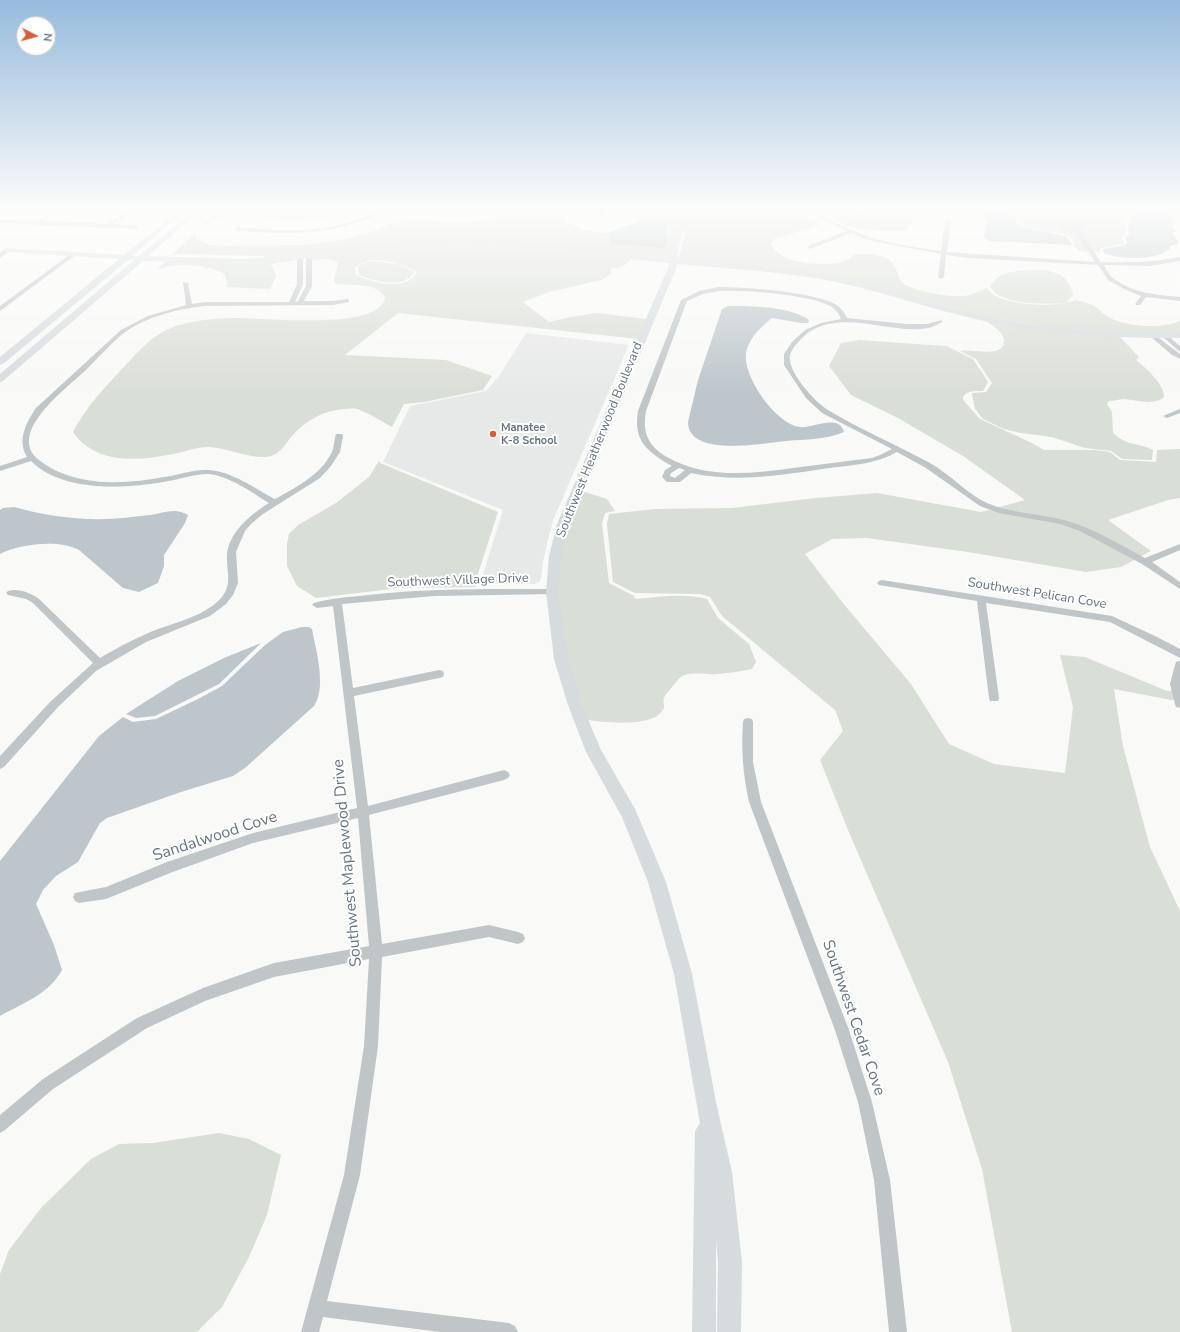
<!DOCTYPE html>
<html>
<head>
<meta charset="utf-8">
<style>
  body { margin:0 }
  #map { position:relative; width:1180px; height:1332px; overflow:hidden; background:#f9f9f7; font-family:"Nunito Sans",sans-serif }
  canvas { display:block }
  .north { position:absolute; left:16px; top:16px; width:40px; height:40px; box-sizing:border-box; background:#fff; border:1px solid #c2c7cc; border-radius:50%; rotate:96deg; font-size:11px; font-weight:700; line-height:16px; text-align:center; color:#667480 }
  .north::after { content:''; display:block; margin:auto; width:14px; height:18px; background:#d85e38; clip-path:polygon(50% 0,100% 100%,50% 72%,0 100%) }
</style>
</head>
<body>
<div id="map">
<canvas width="1180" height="1332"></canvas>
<div class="north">N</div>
</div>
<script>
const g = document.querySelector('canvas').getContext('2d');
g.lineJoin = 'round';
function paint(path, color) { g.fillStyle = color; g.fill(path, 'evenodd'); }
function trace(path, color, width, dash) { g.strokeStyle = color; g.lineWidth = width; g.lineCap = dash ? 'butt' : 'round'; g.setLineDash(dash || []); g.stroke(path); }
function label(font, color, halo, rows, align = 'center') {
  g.font = font + ' "Nunito Sans",sans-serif'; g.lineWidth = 4; g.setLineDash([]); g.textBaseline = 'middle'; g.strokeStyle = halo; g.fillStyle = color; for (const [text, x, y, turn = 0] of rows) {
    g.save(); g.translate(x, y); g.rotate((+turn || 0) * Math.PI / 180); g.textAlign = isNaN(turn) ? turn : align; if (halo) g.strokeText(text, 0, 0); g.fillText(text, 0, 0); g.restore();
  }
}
paint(new Path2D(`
  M526,333L629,345L554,518L548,539L543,562L541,579L539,582L534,584H480L503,510L383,462L410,406L486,391L499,376Z`), '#e7e8e8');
paint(new Path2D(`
  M220,208H274V210C289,217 307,216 322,212L323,208H349C339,215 328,218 317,219C306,220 294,222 283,220C250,216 221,207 195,233L197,240L211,245L225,246L304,245L348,239L377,230L404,218L445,222L481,221L503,216L531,208H555L565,214L566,222L587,231L607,233L610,241L667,242L666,233L669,224L637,222L640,216L634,208H757L776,212L796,211L818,223V226L774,239L771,244C778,264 824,267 842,262C847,261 851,258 855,254C866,253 888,254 894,265C898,271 898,280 904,284C916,292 950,297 964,296C972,295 980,291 987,288C997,307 1060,308 1076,300C1082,302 1090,303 1094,306C1100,310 1105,316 1112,319C1131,327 1161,329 1180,321V334L1081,332L986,317L862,284L678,260L686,231H681L673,260L484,246L410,247L267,258L263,256L173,254Z
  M277,208H320C311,216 287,215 277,210Z
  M1009,208H1122L1127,211L1129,217L1125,226L1127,232L1122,238L1124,242L1122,244L1102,248L1100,250V252L1078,251L1076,247L1073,246L1075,243C1064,225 1035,236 1019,223L1021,221Z
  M900,210C916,214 916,221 905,231C888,231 845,233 835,217C848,208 884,210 900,210Z
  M410,249H514L631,258C626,267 620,267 611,269V273L607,277L601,280L549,292L523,302L549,322L570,317L597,313L647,319L638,339L398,313L345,355L446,360L492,376L483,390L424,402L404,404L392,427C381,421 369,413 357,409C353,408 348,409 345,409C324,410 306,420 292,436C286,443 281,453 271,456C256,461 225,447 208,447C195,447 185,452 173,454C138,461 96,465 73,432C86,407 104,388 123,368C136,354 148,339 166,330C186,321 212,318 234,318C259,317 382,332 385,297C376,282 353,286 336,284L334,281L338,262L327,259L312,260V257ZM371,260C390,260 400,263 417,272C407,292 372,283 356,275L355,268L362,263Z
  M297,258L298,260L271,264L276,276L270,289L226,287L227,284L225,274C205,264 176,262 156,270L166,261Z
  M371,261L398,264L414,272C405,290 373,281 359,275L358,268L360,265Z
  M1040,270C1057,271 1069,276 1073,295L1066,303C1047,304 999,306 990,286C1000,269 1021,271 1040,270Z
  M982,319L1120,337L1139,357L1136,360C1145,367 1165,385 1164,397C1154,406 1137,400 1125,399C1120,399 1114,401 1109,401L1107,404L1112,412L1113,433C1128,447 1138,442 1153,450L1152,460L1122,459L1111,451L1085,448L1052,437L1021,433L1004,429L983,419L975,409L972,395V393L986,392L992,383L976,359L960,351C971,348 1004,359 1004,341C1005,332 989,323 982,319Z
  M859,340L946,346L973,359L988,382L983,391C976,391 967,390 963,397L964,401L980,419L1032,443L1044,450H1094L1110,452L1120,460L1156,462L1157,450L1180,449V498L1168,500L1108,520L1151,551L1121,567L1086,572L968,552L867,538L832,539L805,554L842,602L911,684L949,744L994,764L1065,773L1073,707L1060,655L1085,657L1167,691H1180V699L1171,700L1114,689L1123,746L1150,847L1180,911V1332H1012L982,1169L948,1062L848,830L820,760L843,731L835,710L722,616L710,597L700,594L635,593L613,582L607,524L609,514L655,509L732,508L816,498L877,493L981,512L1025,500L963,456L898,418L851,395L829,366L841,343Z
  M379,461L380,463L498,512L475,583L476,587L400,588L316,598L297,586L287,566V544L289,534L298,525L336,503L369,477Z
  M582,491L607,499L615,511L605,513L602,524L609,583L634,596L635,599C658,597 684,593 707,599L718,618L749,644L756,662L752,669C741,671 730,673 718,674C708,675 692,671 682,676C679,678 665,695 664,698C663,700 664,704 664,707C657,729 604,722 587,720L566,658L556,592L559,562L566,532Z
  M219,1133L249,1139L281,1155L267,1215L249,1257L222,1307L197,1332H0V1274L9,1250L41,1208L91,1159L119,1144L153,1143Z`), '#d9ded6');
paint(new Path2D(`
  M956,208H1006L1018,221L1016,223C1029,235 1069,228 1072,245L989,241L983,237L987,224C986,213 966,210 956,208Z
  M1125,208C1139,208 1171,206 1177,222L1171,227L1176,231L1172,233L1178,241V244L1169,246L1170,249C1153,261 1123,260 1104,253L1103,250L1105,249L1125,245L1127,242L1125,238L1129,234L1128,226L1132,218L1130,212Z
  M637,222L669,224L666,229L667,244L663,248L612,244L610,241L607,233Z
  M728,306C751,306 790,306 809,320L808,323H801L772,318C762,326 751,336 747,349C739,372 775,424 800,427C812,429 839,413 844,432C826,440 806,439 786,441C764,443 688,458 688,422L698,380L722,309Z
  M14,507C53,518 92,522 132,517C138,516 144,516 150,515C163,513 176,507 188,515L185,523L164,555V566L158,583L139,592L123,588L79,550C58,539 20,544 0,554V510L3,508Z
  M302,627H309L312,629C316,651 327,687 314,706L245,768L233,776L181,792L107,818L100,823L78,862L56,876L43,890L36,904L54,945L62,970C49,994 23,1003 0,1016V861L99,736L123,717L133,722L156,719L200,698L222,686L265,645L283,632Z
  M261,643L219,684L155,716L136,718L126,714L178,681L224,658Z`), '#bcc6cb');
trace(new Path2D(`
  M37,208H54
  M63,209L88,210L98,208`), '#bcc6cb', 1.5);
paint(new Path2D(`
  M58,208H63L45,221L108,224L131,208H136L114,224L136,225L139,227L136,229L0,223V219L38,221Z
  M386,208H392C386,212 377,215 370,218C323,236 287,234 238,231L235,229L238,227C272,230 307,233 340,225C355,221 371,214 386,208Z
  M430,208H472L470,209H432Z
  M596,208H601L603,211V218L598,217L599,211Z
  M799,208H804C825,218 847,229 869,237C892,244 918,248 941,251L945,220L948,218L951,220L947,252L1095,262L1076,233L1063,231L1060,226C1068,222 1076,225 1085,222L1088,224L1080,228L1081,232L1101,262C1128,263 1153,262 1180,257V261L1150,266L1104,265C1106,269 1109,275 1113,278C1132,293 1157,295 1180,297V301L1146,297L1140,305H1136L1135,304L1141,296L1126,290L1108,280L1098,265L968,258L946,255L944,277L941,279L938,277L941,254L868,240L851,233L810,249L807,247L808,246L847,231ZM1066,227L1075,228V230L1067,229Z
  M6,249L11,250L0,258V253Z
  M72,253L77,254L0,311V306Z
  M309,254L312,256V286L304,301H333L347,299L349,300V302L333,305L205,306C178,309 148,316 125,332C111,343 98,358 86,370C68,387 5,433 39,460C73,487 124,485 164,477C179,475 194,469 209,470C233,472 254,488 275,499C295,488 321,475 332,452C334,447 334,440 336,434H342L343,436L340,452L331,466L320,478L263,514L251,524L245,531L236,552L238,583L233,595L226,604L210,616L146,642L96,671L58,707L4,767L0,769V756L50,702L93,663L33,603L26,599L8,595L6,593L8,591C18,588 31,593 39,599L100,658C115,649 130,641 146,634C170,623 204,618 222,597C232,584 227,573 227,559C226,534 250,515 269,503C251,492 230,476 208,474C193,474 178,480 163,482C123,489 62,492 31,461L0,471V466L27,457C17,440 26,423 36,408L121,330L148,316L186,305L183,282L188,283L192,304L205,302H289L297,284V257L300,255L303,257V284L295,302L298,301L306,286V256Z
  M719,287C743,287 820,292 838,306C842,309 845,314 847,318L907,324H926L942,320V322C938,324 933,327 928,328C891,335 845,309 809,332C803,337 792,347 790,355C787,372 815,402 828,410C861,430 897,445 930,463C950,474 967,494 987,503C1011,514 1039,513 1064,520C1093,528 1119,544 1145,558L1180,544V550L1152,562L1180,582V589L1142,564L1080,531L1060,524L999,513L980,506L926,468L897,452C876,464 853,465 829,468C783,475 737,483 691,473L680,482H667L662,477L665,470L672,466C648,452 633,442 638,411L681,300L699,291ZM719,291C745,290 809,294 832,307C836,310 839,314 841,319L821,323L805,330L792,342L784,354V365L806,398L822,413L892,449L880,455L872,458C845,461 819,465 793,468C750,474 706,479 667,457C648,446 642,432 646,411L687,301L703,294ZM679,468L685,470L675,478L670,476L671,473Z
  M1151,335H1155L1180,354V359L1172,355L1151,337Z
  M1163,335H1167L1180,346V352L1163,337Z
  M1180,409V413L1167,418L1163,416Z
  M882,580L1112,616L1155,636L1180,649V658L1110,622L986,603L999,698L998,701H990L989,698L977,601L879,585L877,583L879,581Z
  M552,589L557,592L555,594L434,596L342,604L353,688L439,670L443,671L444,674L443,677L439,678L354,696L368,806L504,770L508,772L510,775L508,778L504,780L369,815L382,944L489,925L518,932L523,934L525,938L523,942L518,944L489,937L382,957L378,1046L360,1175L327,1301L509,1323L515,1326L518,1332H440L323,1317L319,1332H301L344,1175L364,1046L369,959L274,977L205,1001L147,1028L53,1089L5,1130L0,1133V1115L43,1079L137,1018L203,988L274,963L369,946L358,818L253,843L170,873L106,899L79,903L75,901L73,897L75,893L106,887L167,862L253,833L357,808L333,606L317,608L312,605L314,603C331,598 350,597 368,595C429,588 491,589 552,589Z
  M1180,661V708L1176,707L1175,704L1170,684L1175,665L1176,662Z
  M748,718L752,719L753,722V762L761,802L849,1030L872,1102L890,1180L907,1332H889L874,1180L858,1102L835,1030L749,802C743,775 741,750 743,722L744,719Z`), '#c0c5c8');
paint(new Path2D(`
  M196,208H203L148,256L244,259L410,246L484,245L552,248L672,259L669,254C672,244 678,217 688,213L691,215L683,232L677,254L679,260C729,264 780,267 830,276C883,285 932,305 985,316C1049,330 1114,332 1180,332V338C1114,338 1048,336 984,321C932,310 883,291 831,281C781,271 729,269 678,264L569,524L561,556L558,592L568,659L582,705L601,750L635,809L666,882L692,974L717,1107L732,1172L742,1262L741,1332H717L718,1262L716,1240V1332H692L695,1131L700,1123L674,974L648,882L622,817L586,752L568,705L554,659L546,592L549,556L557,524L670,263L552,252L484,249L410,250L244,263L143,261L3,381L0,382V374L134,260H128L3,364L0,365V357L119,259L8,252H5V248L124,255L176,213H180V215L133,255L139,256Z`), '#d6dbde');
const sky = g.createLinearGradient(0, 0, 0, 394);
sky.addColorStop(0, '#96bbdc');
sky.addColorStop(0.53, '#fcfcfb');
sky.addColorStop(1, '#fcfcfb00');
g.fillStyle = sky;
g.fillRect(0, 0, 1180, 394);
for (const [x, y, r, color] of [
  [493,434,4,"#d85e38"]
]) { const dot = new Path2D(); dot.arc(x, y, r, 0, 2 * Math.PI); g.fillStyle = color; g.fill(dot); trace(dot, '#fff', 1.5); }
label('bold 11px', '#667480', '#fff', [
  ["Manatee",501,428],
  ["K-8 School",501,441]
], 'left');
label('13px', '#667480', '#fff', [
  ["Southwest Heatherwood Boulevard",600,440,-68],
  ["Southwest Village Drive",458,581,-2],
  ["Southwest Pelican Cove",1037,594,9]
]);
label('16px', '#667480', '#fff', [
  ["Sandalwood Cove",215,837,-18],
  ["Southwest Maplewood Drive",348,863,-95],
  ["Southwest Cedar Cove",853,1018,71]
]);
</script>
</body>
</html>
